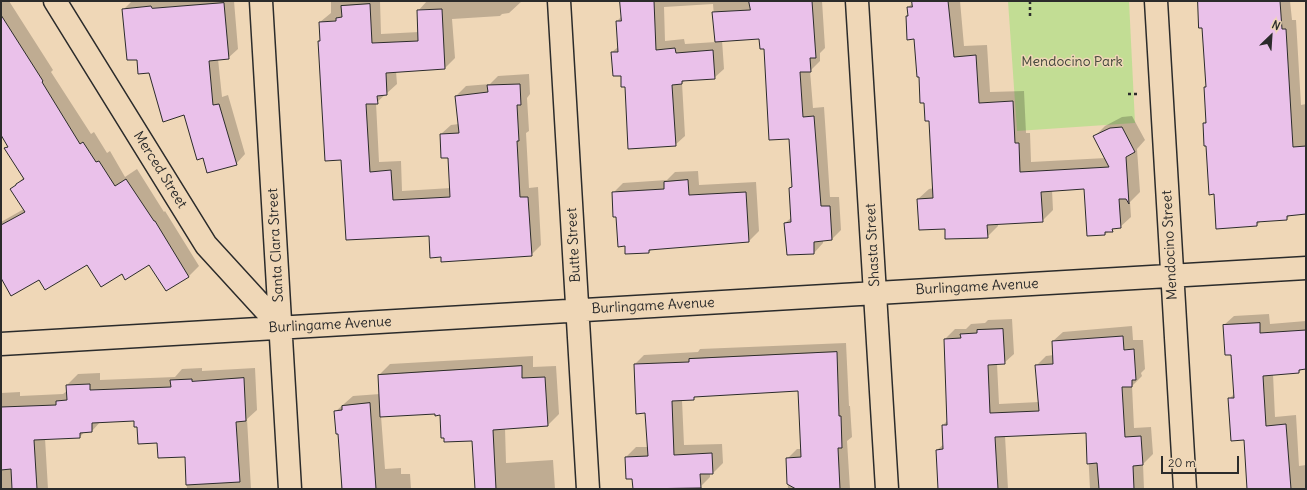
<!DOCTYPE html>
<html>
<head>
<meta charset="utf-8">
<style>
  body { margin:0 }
  #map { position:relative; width:1307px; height:490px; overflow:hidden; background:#efd7b7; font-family:Delius,sans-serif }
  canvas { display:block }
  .frame { position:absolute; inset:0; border:2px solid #2b2b2b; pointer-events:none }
  .north { position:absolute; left:1251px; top:16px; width:40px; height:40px; -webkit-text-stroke:3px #efd7b7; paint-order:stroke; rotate:25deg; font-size:11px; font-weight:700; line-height:16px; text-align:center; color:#2b2b2b }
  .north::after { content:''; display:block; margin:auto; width:14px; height:18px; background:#2b2b2b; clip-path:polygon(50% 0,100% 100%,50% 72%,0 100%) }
  .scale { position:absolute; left:1161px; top:456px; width:78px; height:18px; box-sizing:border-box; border:2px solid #2b2b2b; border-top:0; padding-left:5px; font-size:12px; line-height:14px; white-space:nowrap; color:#2b2b2b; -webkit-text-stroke:3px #efd7b7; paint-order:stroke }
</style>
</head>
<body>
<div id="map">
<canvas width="1307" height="490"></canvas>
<div class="frame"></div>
<div class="north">N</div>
<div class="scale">20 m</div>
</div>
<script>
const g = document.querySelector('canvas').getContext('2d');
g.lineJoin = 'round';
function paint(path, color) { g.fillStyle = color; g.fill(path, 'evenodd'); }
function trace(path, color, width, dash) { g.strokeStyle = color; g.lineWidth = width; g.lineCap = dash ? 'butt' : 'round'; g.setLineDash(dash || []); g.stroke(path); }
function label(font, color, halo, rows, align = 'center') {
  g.font = font + ' Delius,sans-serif'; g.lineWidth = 3; g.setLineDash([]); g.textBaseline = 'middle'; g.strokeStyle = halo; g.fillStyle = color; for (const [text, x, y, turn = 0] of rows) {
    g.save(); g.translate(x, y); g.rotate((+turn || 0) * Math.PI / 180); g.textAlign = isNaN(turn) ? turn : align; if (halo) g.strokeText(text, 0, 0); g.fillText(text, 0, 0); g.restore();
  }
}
paint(new Path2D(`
  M1008,1H1129L1135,123L1017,131Z`), '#c2dd94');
paint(new Path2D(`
  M1,1H9L53,70L51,72L91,134L94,132L107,153L110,151L125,177L137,169L164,212L165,211L199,266L189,276L166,290L149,263L122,273L88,264L39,278L1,276V222L24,209L12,189L24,177L6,148L8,146L1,134Z
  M132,1H234L238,49L228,58L218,59L222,97L228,95L245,154L236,164L184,114L138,59L123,10Z
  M331,1H380L381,34L419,32L418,11L427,1H522L509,13L502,14L500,16L452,19L455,58L445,68L396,71L397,84L376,103L379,162L401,161L402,191L451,188L449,157L441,134L451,125L459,124L456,96L466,86L490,84L498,76L529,74L530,94L527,98L529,131L526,133L529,188L538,187L541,245L531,255L442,256L430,235L342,159L321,40L320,22L331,13Z
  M621,1H822L825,48L820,53V61L810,71L813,108L824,107L830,197H839L841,230L832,239L823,240V243L814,253L785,223L792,217L790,188L793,185L790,138L765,48L760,38L722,40L724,69L714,78L686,80L682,83L685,136L675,145L626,86L612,52L618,47L617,21L622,16ZM713,4L716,42L685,44L684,39L665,41L664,7Z
  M913,1H960L964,46L987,45L990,92L1024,91L1026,133H1030L1031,162L1106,158L1094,137L1105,126L1122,117L1132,116L1145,140L1137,149L1140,192L1130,202L1131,217L1120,227L1115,228L1105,234L1085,188L1052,190L1053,210L1042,221L998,223V226L987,237L946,228L918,199L929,189L934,188L930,120L920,76L915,38L907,16L909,14L908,7L913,3Z
  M1199,1H1290L1292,20H1296L1301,105L1306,104V213L1291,214L1287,219L1261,221L1257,225L1215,193L1204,123L1207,120L1205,87L1207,86L1202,27Z
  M698,171L699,185L756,182L759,231L749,241L652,249L649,252L626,245L617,216L613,193L623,183L667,180L675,172Z
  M1269,314L1270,324L1306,321V368L1302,369L1299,372L1273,374L1275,417L1296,415L1299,466L1306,465V489H1248L1245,439L1230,398L1235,393L1232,354L1224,325L1234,316Z
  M1012,319L1014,354L1004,363L997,364L999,404L1039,402L1036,366L1046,356L1054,355L1053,341L1063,332L1132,326L1133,340H1143L1145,369L1141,373L1142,376L1132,386L1134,428L1151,427L1153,454L1143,464L1144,489H1090L1087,432L1005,436L1008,489H942L937,450L944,444L943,425L948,420L945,339L955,329H966L971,324L985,323L988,320Z
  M846,343L849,406H850L852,437L847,441L850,489H788L787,459L797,449H802L799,389L697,396L693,399L682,400L684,445L722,444L723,463L713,473H710V477L701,486L702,489H634L633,478L626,457L636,447H648L646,412L635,364L644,355L698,352L700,349Z
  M533,356V367L556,366L559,414L548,425L505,428L506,463L553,460L555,489H476L473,440L441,414L436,413L381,416L385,469L401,468V474H410L411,489H341V480L342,479L339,433L336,411L353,396L380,394L379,375L390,364Z
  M202,368V371L255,368L257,410L247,419L251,489H187L186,456L158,442L138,426L135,420L101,421L92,431H85L80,437L45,438L48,489H1V393L20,392V396L63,394L67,391V385L78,374L100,373V380L175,377L182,369Z`), '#0003');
const building = new Path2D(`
  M620,1H654L656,50L675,48L676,53L713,50L715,79L682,81V84L672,85L676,146L628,149L625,87H621V76H613L611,52H618L616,21H621Z
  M749,1H812L816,58H810L811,72H800L803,117L814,116L821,206H830L832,240L814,242V254L787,255L784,223L791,222L789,188L792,187L789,139L769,140L764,49H760L759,39L715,42L712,12L750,10Z
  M912,1H948L954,57L976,55L979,103L1013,101L1015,143H1019L1020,172L1109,167L1093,136L1110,128L1122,127L1135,152L1126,157L1129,204L1126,199H1119L1121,228L1112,229L1113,232H1105V235L1087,236L1084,189L1041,192L1043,222L987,225L988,238L945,239V229L919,230L917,199L933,198L929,121H925L924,103H920L919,77H917L914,39L907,40L906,16H908L907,7H912Z
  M1198,1H1280L1282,29H1286L1293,147L1306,146V214L1287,216V220L1257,222V226L1216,229L1214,194L1209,195L1206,146H1204L1203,123H1206L1204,87H1206L1202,28H1199Z
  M224,3L229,59L209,61L213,105L219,104L237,165L207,173L203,158L197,160L184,115L163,122L149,73L138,74L137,60H127L122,9L151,6L152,8Z
  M370,4L372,43L418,41L417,10L442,9L445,69L386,73L387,95L377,96L378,104H366L370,172L391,170L393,200L450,197L448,158H441L440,134L459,133L455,96L488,92L487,85L520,84L521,105H517L519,141H517L520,197H528L532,256L441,262V257L430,258L429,236L346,240L341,160L325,161L318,41H320L319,22L336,21V18L342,17L341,6Z
  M1,15L43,81L42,82L80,144L83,142L96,162L99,161L115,186L126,179L154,221H155L189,277L166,291L149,265L125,280L122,274L101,287L87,265L45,290L39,280L11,296L1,278V225L25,212L10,189L16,185V184L24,179L4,148L8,147L1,135Z
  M688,180L689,195L746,192L749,242L649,250V253L625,254V246L618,247L616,217H613L612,192L664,189V182Z
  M1260,323V333L1306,330V369L1299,370V373L1263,376L1266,426L1286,424L1291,489H1247L1244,440L1231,441L1228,398H1234L1231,355H1225L1223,325Z
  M1003,329L1005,364L988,365L990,413L1039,411L1035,365L1053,364L1052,341L1123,336L1124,350L1134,349L1136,380H1132V387H1122L1125,437L1141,436L1143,465L1133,466L1134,489H1099L1097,463L1087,464L1086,433L995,437L998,489H938L936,450L943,449L942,425H947L944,339L961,338L960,334L977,333V330Z
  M837,352L839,416H841L842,448H838L840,489H796L787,484L786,458L801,457L798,391L694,397V400L672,401L674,455L712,453L713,474H700L701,488L633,489L632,479H626L625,457L648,456L645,413L636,414L634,364L689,362V359Z
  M522,366V378L545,377L548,426L493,430L496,489H475L472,441L444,442V438H441L440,415L435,416V414L380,417L378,375Z
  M244,378L246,421L236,422L240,482L186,485L185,457L158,458L157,443L138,444L137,427H134V421L92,423V432L80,433V438L34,440L37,489H12L11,469L1,470V407L56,405V401L67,400L66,385L90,384V390L171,387L170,380L192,379V381Z
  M370,403L376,489H342L338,434H336L334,411L342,410V406Z`);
paint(building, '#eac1ea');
trace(building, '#2b2b2b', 1);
const minor = new Path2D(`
  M55,1L206,245L281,327
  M261,1L290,489
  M559,1L588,489
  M857,1L887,489
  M1156,1L1185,489
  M1,344L1306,268`);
trace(minor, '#2b2b2b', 25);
trace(new Path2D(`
  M1030,1V18
  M1128,94H1137`), '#2b2b2b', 2.5, [3, 3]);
trace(minor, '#efd7b7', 22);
label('14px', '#42463b', '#efd7b7', [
  ["Mendocino Park",1072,62]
]);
label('14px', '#2b2b2b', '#efd7b7', [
  ["Merced Street",160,170,58],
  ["Santa Clara Street",276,245,-93],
  ["Butte Street",574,245,-93],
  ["Shasta Street",873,245,-93],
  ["Mendocino Street",1170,245,-93],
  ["Burlingame Avenue",977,287,-3],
  ["Burlingame Avenue",653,306,-3],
  ["Burlingame Avenue",330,325,-3]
]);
</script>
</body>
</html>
